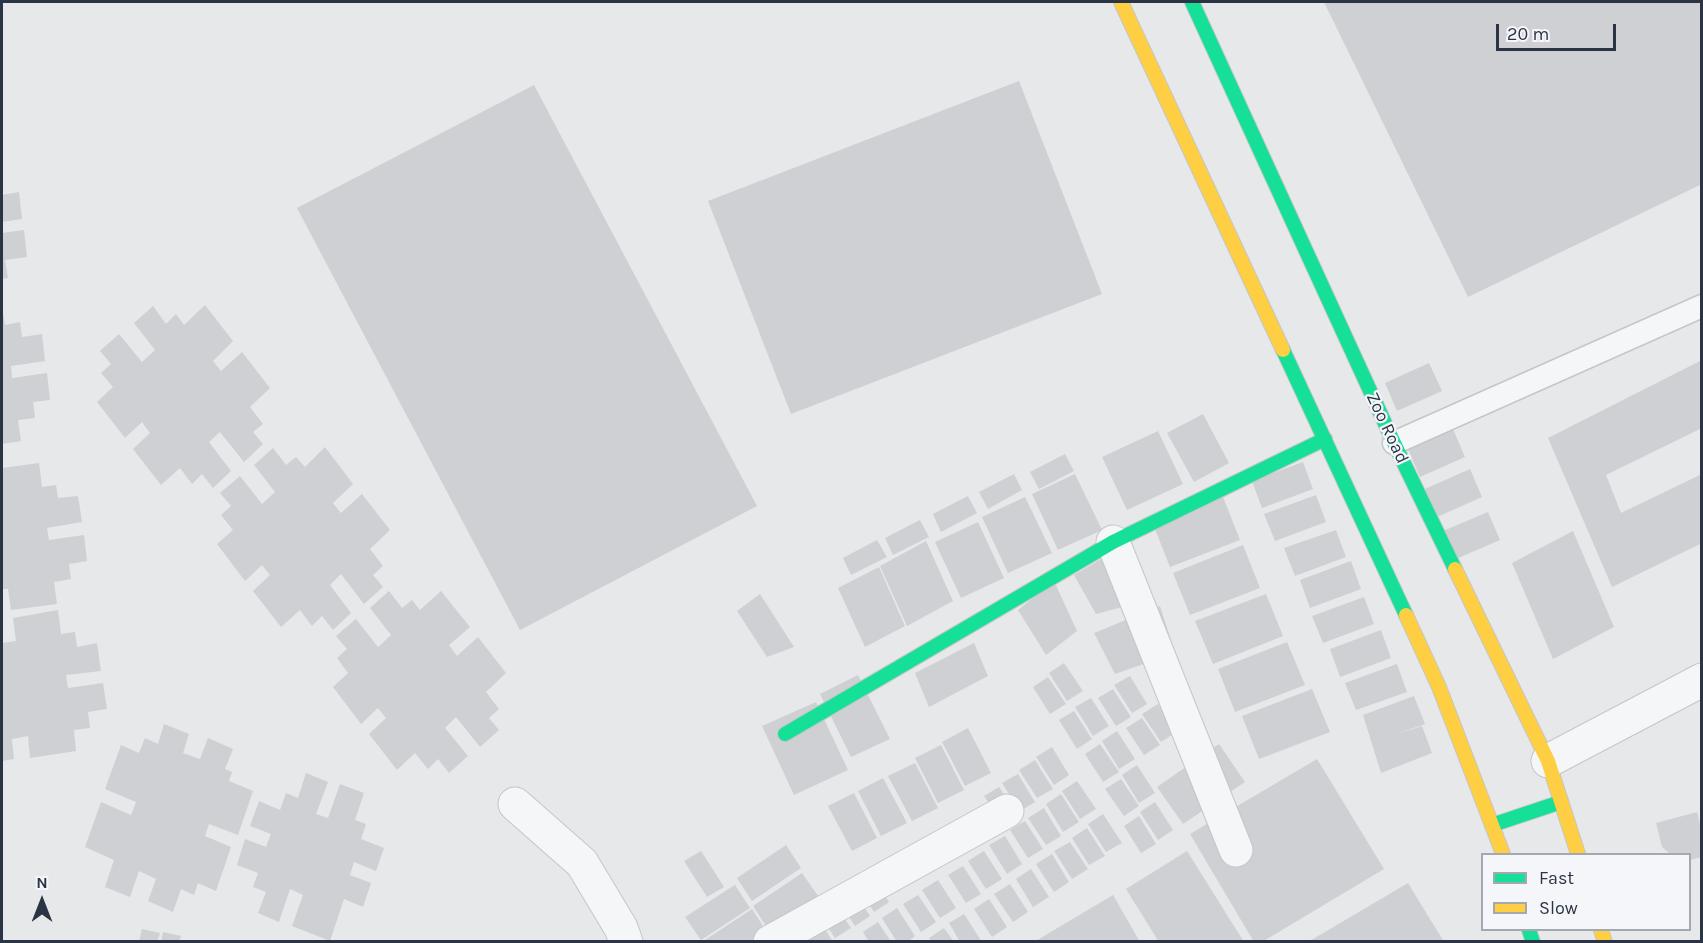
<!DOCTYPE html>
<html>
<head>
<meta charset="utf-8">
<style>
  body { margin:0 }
  #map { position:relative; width:1703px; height:943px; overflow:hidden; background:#e6e8ea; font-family:Karla,sans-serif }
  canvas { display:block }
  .frame { position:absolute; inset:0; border:3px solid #2b3445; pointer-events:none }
  .legend { position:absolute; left:1481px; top:853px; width:210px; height:78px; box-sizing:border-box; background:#f4f6f9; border:2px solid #a4a8b1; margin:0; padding:8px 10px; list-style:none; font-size:18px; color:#2b3445 }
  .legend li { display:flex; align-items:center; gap:12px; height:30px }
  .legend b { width:30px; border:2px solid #a4a8b1 }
  .north { position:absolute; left:12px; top:871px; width:60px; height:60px; -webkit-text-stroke:4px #f4f6f9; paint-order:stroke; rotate:0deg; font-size:16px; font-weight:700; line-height:24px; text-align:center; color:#2b3445 }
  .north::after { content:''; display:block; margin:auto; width:21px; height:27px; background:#2b3445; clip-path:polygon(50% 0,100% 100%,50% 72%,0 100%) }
  .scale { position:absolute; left:1496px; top:24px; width:120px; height:27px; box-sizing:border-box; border:3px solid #2b3445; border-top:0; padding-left:8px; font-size:18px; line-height:21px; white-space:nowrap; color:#2b3445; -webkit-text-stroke:4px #f4f6f9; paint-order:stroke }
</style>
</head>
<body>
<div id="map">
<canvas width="1703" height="943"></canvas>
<div class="frame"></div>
<ul class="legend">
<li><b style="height:8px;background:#16e098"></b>Fast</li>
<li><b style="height:8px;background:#ffcf43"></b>Slow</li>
</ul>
<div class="north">N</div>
<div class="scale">20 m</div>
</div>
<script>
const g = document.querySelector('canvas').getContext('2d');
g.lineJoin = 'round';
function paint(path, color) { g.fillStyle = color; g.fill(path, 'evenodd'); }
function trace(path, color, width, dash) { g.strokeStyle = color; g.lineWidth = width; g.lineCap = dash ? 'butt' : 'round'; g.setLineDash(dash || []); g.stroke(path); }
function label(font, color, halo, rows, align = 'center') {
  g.font = font + ' Karla,sans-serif'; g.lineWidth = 4.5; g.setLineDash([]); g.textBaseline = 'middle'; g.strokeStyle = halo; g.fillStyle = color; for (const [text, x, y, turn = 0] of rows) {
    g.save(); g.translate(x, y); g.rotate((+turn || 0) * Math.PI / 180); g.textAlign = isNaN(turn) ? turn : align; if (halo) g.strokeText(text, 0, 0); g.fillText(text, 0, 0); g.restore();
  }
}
paint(new Path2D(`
  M1324,2H1702V184L1468,297Z
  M1019,81L1102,294L791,414L708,201Z
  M534,85L757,506L520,630L297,208Z
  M19,192L22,219L2,222V195Z
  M24,230L27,257L5,260L8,278L2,279V233Z
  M205,305L233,341L213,361L221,371L242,352L270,388L250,407L263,424L253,432L263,444L244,462L220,432L209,442L231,471L213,488L202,474L192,484L180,468L161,485L133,449L150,433L142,422L125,438L97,402L113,387L101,373L111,364L100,351L119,334L142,362L155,350L134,323L153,306L166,324L176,314L184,325Z
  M2,306L5,325L20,322L22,337L42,334L45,361L11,366L12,378L47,373L50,400L33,402L35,418L18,420L21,441L2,444Z
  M1702,360V428L1606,475L1621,513L1702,474V543L1612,587L1548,438Z
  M1429,363L1442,391L1397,411L1385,383Z
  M1203,414L1229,463L1194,482L1167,433Z
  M1453,429L1465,457L1420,477L1408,449Z
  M1158,431L1183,484L1127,510L1102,457Z
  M325,447L353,484L333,503L341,513L362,494L390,530L370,549L383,566L373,575L383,587L364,604L341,574L330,585L351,613L333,630L322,616L312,626L300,610L281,627L253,591L270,575L262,565L245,581L217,544L233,530L221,515L231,506L220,493L240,476L262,504L275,492L254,465L273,448L286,465L296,457L305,467Z
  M1065,454L1074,471L1039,489L1030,472Z
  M1303,462L1313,489L1262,508L1252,481Z
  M39,463L42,487L56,485L58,498L78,496L82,522L47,528L49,540L84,535L87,561L69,564L71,579L54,582L57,604L11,610L8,589H2V468Z
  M1470,469L1482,497L1437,517L1425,489Z
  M1014,474L1022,490L988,509L979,492Z
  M1075,474L1102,530L1058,550L1032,494Z
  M1316,495L1326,522L1275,541L1264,514Z
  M968,496L977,513L941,532L933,514Z
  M1025,497L1052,553L1008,573L982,517Z
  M1223,497L1240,540L1170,567L1153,524Z
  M1488,512L1500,540L1456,559L1443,531Z
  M920,520L929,537L893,555L885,538Z
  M978,522L1004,578L961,598L935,542Z
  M1336,530L1346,557L1295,576L1284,548Z
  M1573,531L1614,627L1553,659L1512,563Z
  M877,540L887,557L851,575L843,558Z
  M926,541L953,601L907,626L880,566Z
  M1243,545L1260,588L1190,615L1173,573Z
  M1115,551L1141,602L1096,614L1074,575Z
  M1351,561L1361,589L1310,608L1300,580Z
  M879,567L905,626L865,647L838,588Z
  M1054,581L1077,631L1046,655L1018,610Z
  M389,591L402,608L412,600L420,610L441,591L470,627L449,645L457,656L478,637L506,673L486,692L499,709L489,718L499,730L480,747L456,717L445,728L468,756L449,773L438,759L428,769L415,753L397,770L369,734L386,718L378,708L361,724L333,687L348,673L337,658L347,649L336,636L356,619L378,647L391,635L370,608Z
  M760,594L794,647L767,657L737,611Z
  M1266,594L1283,636L1213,664L1195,621Z
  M1364,597L1374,624L1323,643L1312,616Z
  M1160,606L1175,653L1115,674L1094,633Z
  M58,610L61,634L75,632L77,647L97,643L101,671L66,675L68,688L103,683L107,709L88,712L90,728L74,730L76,751L30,758L28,736L12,739L14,759L2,761V643L16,641L13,618Z
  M1381,630L1391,658L1340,677L1330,649Z
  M1287,642L1305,685L1235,712L1218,669Z
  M974,643L988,676L929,707L915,673Z
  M1064,663L1083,691L1067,701L1049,673Z
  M1397,664L1407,692L1356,710L1345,683Z
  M858,675L890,739L851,757L820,694Z
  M1130,676L1147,704L1132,713L1114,685Z
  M1048,677L1066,704L1050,714L1033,687Z
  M1113,689L1131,717L1116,726L1098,698Z
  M1312,689L1330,732L1259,759L1242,716Z
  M1414,696L1425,724L1391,736L1422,726L1432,753L1381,773L1363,715Z
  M1091,698L1109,726L1093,736L1075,707Z
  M816,702L848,770L794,795L762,726Z
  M1158,704L1176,732L1161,742L1142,714Z
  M1074,711L1092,739L1077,749L1059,720Z
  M1142,718L1160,745L1144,755L1126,728Z
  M164,724L189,734L183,753L200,759L208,738L233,749L225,769L232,772L229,781L253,791L238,835L209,824L205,836L231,847L216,891L198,883L194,895L181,889L173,912L148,901L156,879L139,871L130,897L105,887L114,860L85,847L101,802L131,815L136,802L105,789L121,745L139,753L145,738L158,744Z
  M968,728L991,773L965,786L942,742Z
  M1117,731L1135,759L1119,769L1102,741Z
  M1100,744L1119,772L1103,782L1085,754Z
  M1219,744L1245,782L1183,824L1157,787Z
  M941,745L964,790L938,803L915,758Z
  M1052,747L1069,775L1054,785L1036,757Z
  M1317,759L1384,869L1262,942H1254L1190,834Z
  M1035,760L1053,789L1037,798L1019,770Z
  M915,763L938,808L912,821L888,776Z
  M1137,765L1155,793L1139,803L1122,775Z
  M306,773L328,782L316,814L328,818L340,784L364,793L355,820L366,824L361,839L384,848L376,871L354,862L350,875L371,883L363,907L344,899L330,941L292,926L303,895L290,889L279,922L258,913L266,892L253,887L258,873L237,865L245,839L266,847L271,834L250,826L259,801L280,810L286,793L298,798Z
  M1018,774L1035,802L1020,811L1002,783Z
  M883,778L907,823L881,836L858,791Z
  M1121,779L1139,806L1124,816L1105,789Z
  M1077,781L1096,809L1080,819L1062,791Z
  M999,787L1017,814L1002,824L984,796Z
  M854,793L877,838L852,851L828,806Z
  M1061,794L1079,822L1063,832L1046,804Z
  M1155,802L1173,830L1158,840L1140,812Z
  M1044,808L1061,836L1046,845L1028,818Z
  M1697,812L1702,832V857L1690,860V854H1670L1662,847L1656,823Z
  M1103,814L1122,843L1106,852L1088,824Z
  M1139,816L1156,844L1141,853L1124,826Z
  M1025,821L1043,849L1028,858L1010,830Z
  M1087,828L1105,856L1089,865L1072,838Z
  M1005,836L1022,864L1007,874L989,845Z
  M1070,842L1088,869L1072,879L1054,851Z
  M786,845L801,868L752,901L737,878Z
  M701,851L724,887L707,897L684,861Z
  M984,851L1002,879L986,889L968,861Z
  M1187,851L1244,942H1159L1126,889Z
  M1052,854L1069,882L1054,892L1036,864Z
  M963,866L981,894L966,903L948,875Z
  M1031,869L1049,897L1033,907L1016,879Z
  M802,873L818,896L768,929L753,906Z
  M871,874L889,902L874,912L856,884Z
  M938,880L956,908L940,918L922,890Z
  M1408,883L1444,942H1308Z
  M1010,884L1028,912L1013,922L994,894Z
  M735,885L750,908L701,940L685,917Z
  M852,888L870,916L855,926L837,898Z
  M918,895L936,922L921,932L903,904Z
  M1113,895L1140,942H1034Z
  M989,899L1007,927L992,937L974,909Z
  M832,900L851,928L835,938L817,910Z
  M897,908L915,936L907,942H897L882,918Z
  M752,909L767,932L753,942H702Z
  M815,913L833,942H812L799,922Z
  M964,914L982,942H960L949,923Z
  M878,922L891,942H869L863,932Z
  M944,928L954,942H932L929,938Z
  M142,929L160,933L157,942H139Z
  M163,932L181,936L179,942H161Z`), '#ced0d3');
const lane = new Path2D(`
  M1394,443L1702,306`);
const street = new Path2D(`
  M1113,542L1236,850
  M1548,761L1702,680
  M515,804L582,863L621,928L626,942
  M770,942L1007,811`);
const fast = new Path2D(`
  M1192,2L1394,443L1455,569
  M1283,350L1406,615
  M785,734L1113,542L1325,439
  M1492,825L1561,802
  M1529,930L1533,942`);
const slow = new Path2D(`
  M1121,2L1283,350
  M1455,569L1548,761L1578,854
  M1406,615L1439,687L1503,854
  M1601,930L1605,942`);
trace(lane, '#c4c6c8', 25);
trace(street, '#c4c6c8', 35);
trace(fast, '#c4c6c8', 16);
trace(slow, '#c4c6c8', 16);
trace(lane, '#f5f6f7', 22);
trace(street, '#f5f6f7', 33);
trace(fast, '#16e098', 14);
trace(slow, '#ffcf43', 14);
label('18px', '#2b3445', '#f4f6f9', [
  ["Zoo Road",1387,428,65]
]);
</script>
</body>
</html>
